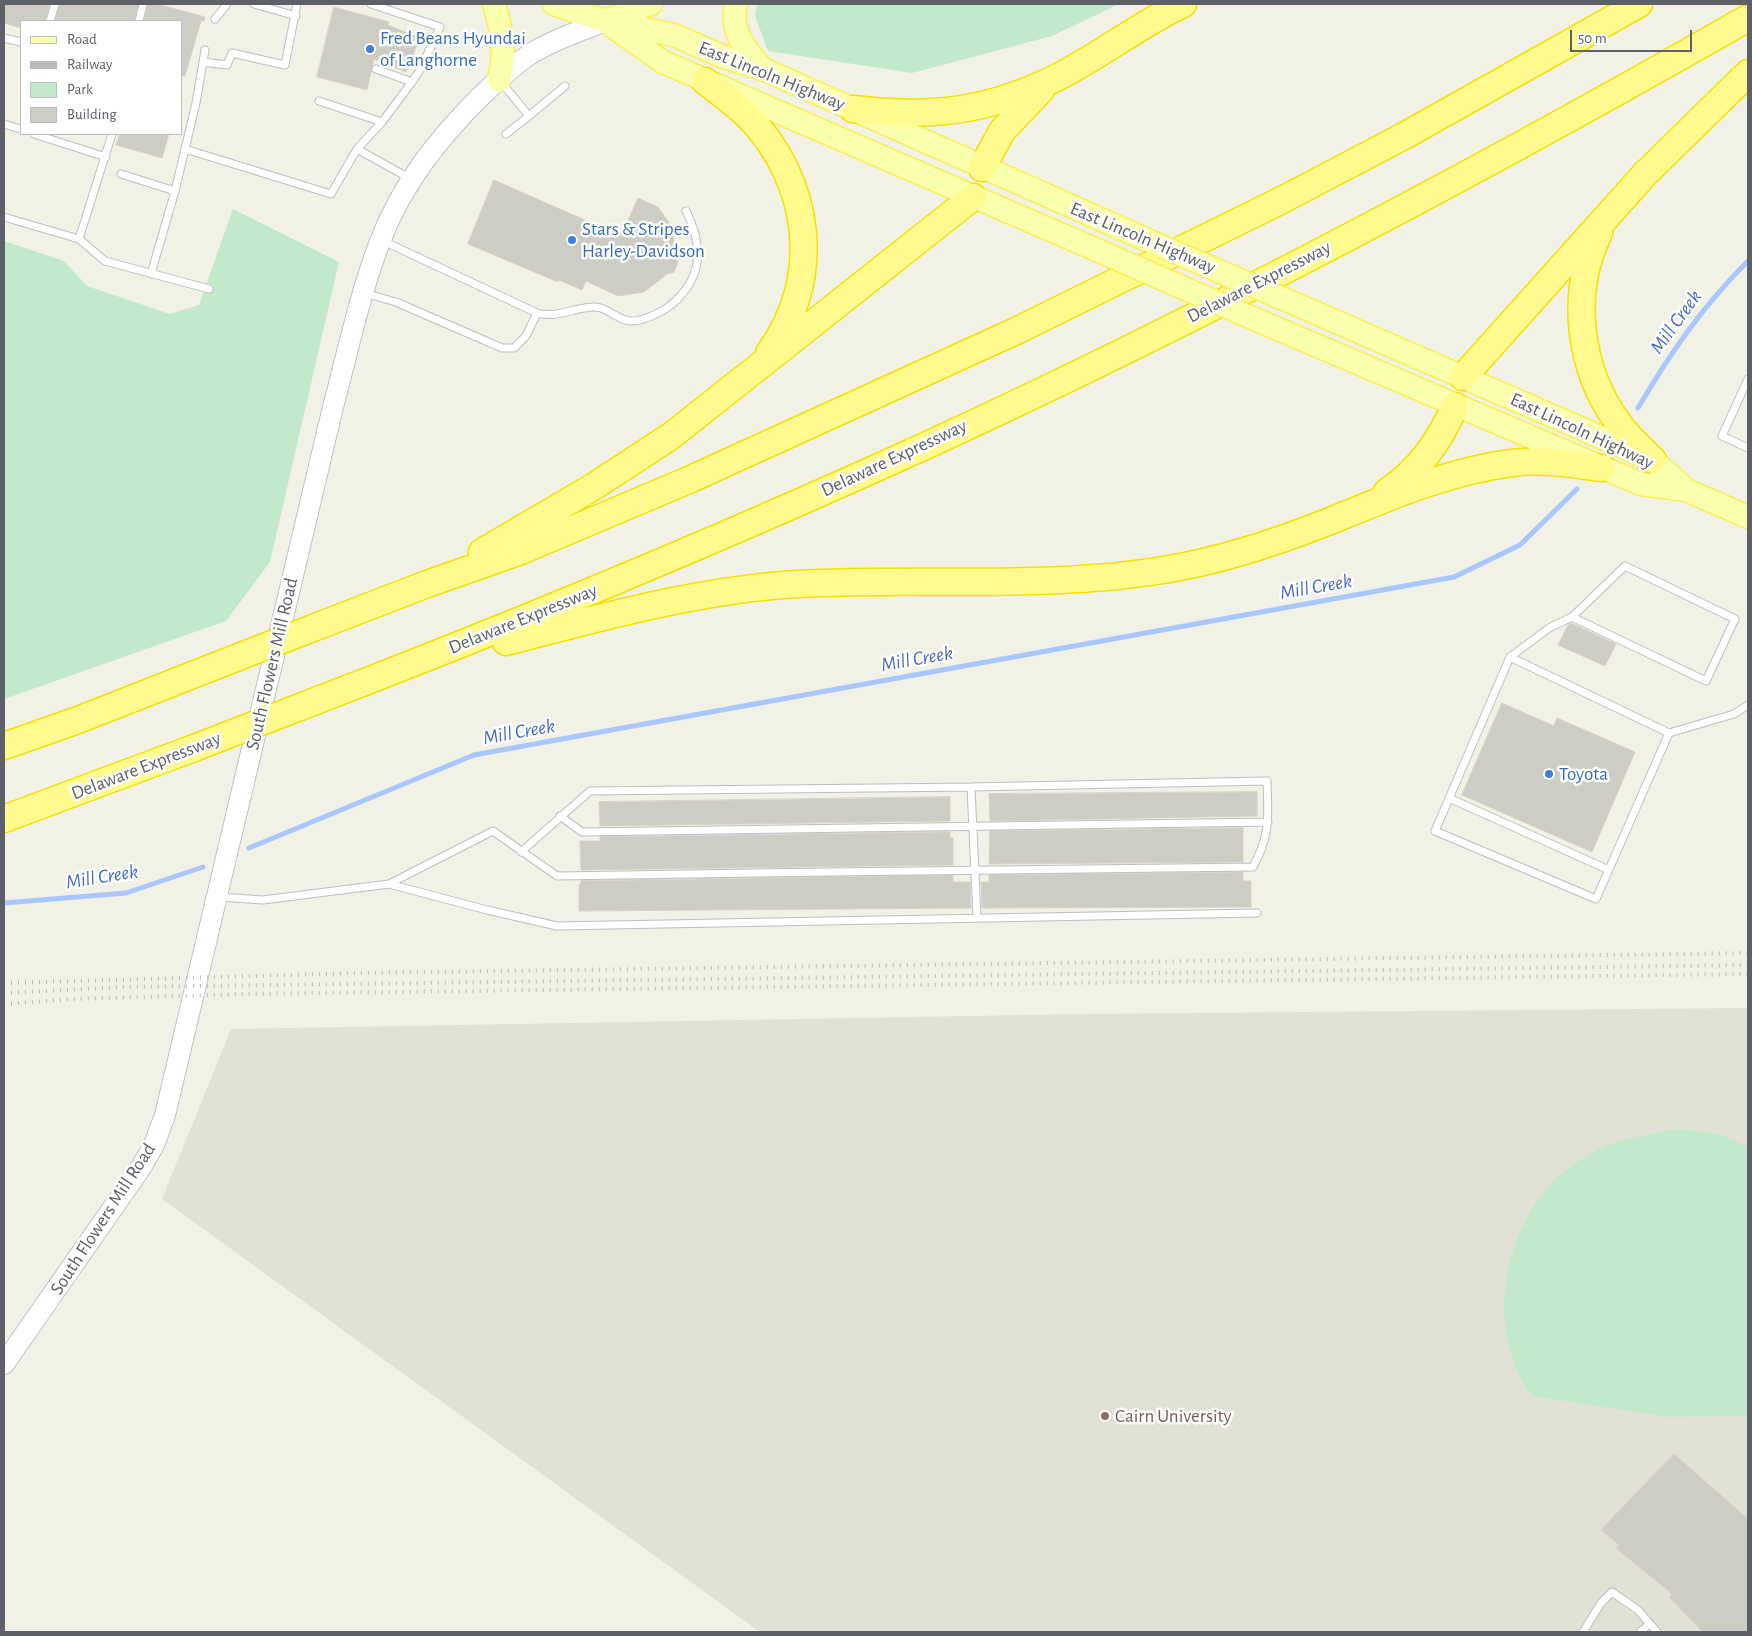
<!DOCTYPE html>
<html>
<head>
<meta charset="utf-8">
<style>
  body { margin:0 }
  #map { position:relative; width:1752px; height:1636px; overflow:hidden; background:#f1f1e6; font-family:"Alegreya Sans",sans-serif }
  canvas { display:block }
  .frame { position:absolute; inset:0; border:5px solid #5e6068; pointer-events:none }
  .legend { position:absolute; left:20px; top:20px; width:162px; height:115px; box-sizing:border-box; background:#fff; border:1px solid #bfbfc3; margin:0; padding:6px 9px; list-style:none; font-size:15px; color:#5e6068 }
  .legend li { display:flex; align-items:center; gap:10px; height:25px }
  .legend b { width:25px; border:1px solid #bfbfc3 }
  .scale { position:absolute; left:1570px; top:30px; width:122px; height:22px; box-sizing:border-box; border:2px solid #5e6068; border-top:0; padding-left:6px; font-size:15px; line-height:18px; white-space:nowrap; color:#5e6068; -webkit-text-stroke:4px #fff; paint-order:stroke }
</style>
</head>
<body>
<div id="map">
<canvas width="1752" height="1636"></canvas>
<div class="frame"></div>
<ul class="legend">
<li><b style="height:6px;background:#faffad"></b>Road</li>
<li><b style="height:6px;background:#b9b9bb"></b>Railway</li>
<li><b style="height:14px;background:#c2eaca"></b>Park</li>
<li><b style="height:14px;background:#cecdc5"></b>Building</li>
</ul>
<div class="scale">50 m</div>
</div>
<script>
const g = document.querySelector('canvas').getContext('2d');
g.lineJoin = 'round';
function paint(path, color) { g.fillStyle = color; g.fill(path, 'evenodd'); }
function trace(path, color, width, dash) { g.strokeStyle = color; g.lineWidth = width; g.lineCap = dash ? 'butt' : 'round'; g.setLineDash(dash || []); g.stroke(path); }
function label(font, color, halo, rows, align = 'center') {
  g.font = font + ' "Alegreya Sans",sans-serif'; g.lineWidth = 5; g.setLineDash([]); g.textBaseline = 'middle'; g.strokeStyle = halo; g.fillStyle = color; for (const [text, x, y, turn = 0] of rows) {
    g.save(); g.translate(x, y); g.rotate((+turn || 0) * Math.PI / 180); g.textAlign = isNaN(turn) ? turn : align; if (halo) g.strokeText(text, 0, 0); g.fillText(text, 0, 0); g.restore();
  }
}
paint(new Path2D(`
  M1748,1008V1632H760L162,1199L231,1029L1082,1014Z`), '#e1e1d5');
paint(new Path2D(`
  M757,4H1119L1052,36L912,73L768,51L755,16Z
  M233,209L339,262L270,562L226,621L4,699V241L64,261L87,286L170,314L199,305Z
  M1675,1129L1715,1133L1748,1146V1416L1668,1417L1532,1396C1489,1338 1500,1253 1540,1197C1553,1178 1575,1162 1595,1151C1618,1138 1649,1135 1675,1129Z`), '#c2eaca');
trace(new Path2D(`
  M1638,408C1671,352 1702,307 1748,261
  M249,848L474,755L1454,577L1520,545L1577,489
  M4,903L126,893L203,867`), '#a8c6ff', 5);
const building = new Path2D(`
  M4,4H50L45,21H21V28L4,23Z
  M60,4H138L134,21H55Z
  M148,4H157L205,17L204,21H201L185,76L181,75V21H144Z
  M334,7L389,22L388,25L420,38L406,72L374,59L367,90L317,77Z
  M120,134H169L162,158L116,145Z
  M494,180L621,236L638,198L658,207L673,228L675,256L678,262L674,272L667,274L644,292L618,296L586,281L582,290L559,280L558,282L468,244Z
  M1571,623L1616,644L1605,666L1558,645L1568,625Z
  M1502,703L1554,726L1557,718L1635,752L1592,852L1462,795Z
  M1257,792V816L990,821L989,794Z
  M950,797V821L600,826L599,802Z
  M1243,828V862L989,864L990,831Z
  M950,832V838H953V865L581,870L580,841H600V837Z
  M1243,872V881H1251V907L982,908L981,882H989V875Z
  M953,875V882H970L971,908L579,911V884H581V881Z
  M1674,1454L1748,1519V1632H1703L1669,1597L1672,1594L1616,1548L1619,1545L1601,1530Z`);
paint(building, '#cecdc5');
trace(building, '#d6d4c4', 1);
const service = new Path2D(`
  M254,4L296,16
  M215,19L227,4
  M50,21L55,4
  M139,21L143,4
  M4,38L21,42
  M203,62L205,50
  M376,69L412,82
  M501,82L529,116L565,86
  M319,101L382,122
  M4,124L20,129
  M34,134L106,157
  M506,134L529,116
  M185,149L331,194L357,149L382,122L412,82L421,68L440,27L371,4
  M357,149L411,179
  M121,174L175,191L196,103L203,62L227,65L232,53L285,65L297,4
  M4,217L79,239L112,134
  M79,239L105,261L209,289
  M383,241L537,313C558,319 576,306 596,307C609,308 618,321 631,321C643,321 657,314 667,308C702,282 705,248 686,211
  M151,274L175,191
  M364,293L396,302L502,348H514L526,336L537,313
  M1748,379L1722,436L1748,448
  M1510,657L1549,628L1572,617L1625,566L1735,619L1706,681L1572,617
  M1669,733L1596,899L1435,831L1510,657L1669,733L1734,714L1748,705
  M971,787L977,917
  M1449,798L1609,870
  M560,816L582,832L1268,822
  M389,884L487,910L557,926L1257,913
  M219,897L263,900L389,884L493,831L557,876C789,873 1021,868 1253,867C1271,834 1268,817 1267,781L971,787L590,791L521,852
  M1583,1632L1601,1603L1612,1592L1638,1610L1657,1632
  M1640,1632L1649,1624`);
const secondary = new Path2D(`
  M4,1364L140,1169L154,1145L165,1115L333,407C348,351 360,293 381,239C403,183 438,139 480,97C496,82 513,65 532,53C555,39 580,31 605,21`);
const primary = new Path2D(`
  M494,4C502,30 506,54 499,80
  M554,4L605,21L674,35L724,57L765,70L1163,247
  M736,4C729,30 746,52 764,70
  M605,21L651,4
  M612,26L663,62L1083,244
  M1307,309L1653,460L1686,490
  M1243,314L1641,484L1686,490L1748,517`);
const motorway = new Path2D(`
  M705,81C719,92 734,103 747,115C811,180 824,278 769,353
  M853,109C928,118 986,112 1054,79C1099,57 1138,25 1183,4
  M982,168L1002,131L1041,90
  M1599,233C1569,294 1579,370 1619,424C1629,438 1641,449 1653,460
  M1463,377L1645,174L1748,73
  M1387,492C1420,469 1439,442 1455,406
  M482,552L593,487L671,436L973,197
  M313,628L427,584L521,551L691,479L1016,331L1282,200L1404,136L1639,4
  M506,642C602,617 698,590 798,584C922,577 1046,590 1169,569C1223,560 1274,543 1325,523C1385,499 1447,471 1512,463C1542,459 1572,464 1602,468
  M300,707C496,632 690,552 881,466C1178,332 1466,179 1748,18
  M4,746L78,720L218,665
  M4,819L194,748`);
trace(service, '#bebec5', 9);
trace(secondary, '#c0c2ca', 22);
trace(primary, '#faf056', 25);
trace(motorway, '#f7e000', 29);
trace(service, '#fff', 7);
trace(secondary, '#fff', 20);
trace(primary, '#faffad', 22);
trace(motorway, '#fffb8f', 26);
trace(new Path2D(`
  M4,983L360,973L1748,953
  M4,993L124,987L1748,965
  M4,1004L72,999L245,994L1748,974`), '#b9b9bb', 4, [1, 6]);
const primaryBridge = new Path2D(`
  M1083,244L1243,314
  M1163,247L1307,309`);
const motorwayBridge = new Path2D(`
  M218,665L313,628
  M194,748L300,707`);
trace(primaryBridge, '#faf056', 25, []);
trace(motorwayBridge, '#f7e000', 29, []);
trace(primaryBridge, '#faffad', 22);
trace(motorwayBridge, '#fffb8f', 26);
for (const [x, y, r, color] of [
  [370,49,5,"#3f7fe0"],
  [572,240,5,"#3f7fe0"],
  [1549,774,5,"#3f7fe0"],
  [1105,1416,5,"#8d6e63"]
]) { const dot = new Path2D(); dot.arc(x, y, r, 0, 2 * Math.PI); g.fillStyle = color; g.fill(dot); trace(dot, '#fff', 2); }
label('19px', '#366cbe', '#fff', [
  ["Fred Beans Hyundai",380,38],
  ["of Langhorne",380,60],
  ["Stars & Stripes",582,229],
  ["Harley-Davidson",582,251],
  ["Toyota",1559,774]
], 'left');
label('19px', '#5e6068', '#fff', [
  ["East Lincoln Highway",772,76,22],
  ["East Lincoln Highway",1143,238,23],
  ["Delaware Expressway",1259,282,-27],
  ["East Lincoln Highway",1582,431,25],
  ["Delaware Expressway",894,458,-25],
  ["Delaware Expressway",523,619,-22],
  ["South Flowers Mill Road",272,664,-77],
  ["Delaware Expressway",146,766,-21],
  ["South Flowers Mill Road",103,1219,-57]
]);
label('19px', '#785e54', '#fff', [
  ["Cairn University",1115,1416]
], 'left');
label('italic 20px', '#4167cc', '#fff', [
  ["Mill Creek",1676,322,-54],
  ["Mill Creek",1316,587,-10],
  ["Mill Creek",917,659,-10],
  ["Mill Creek",519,732,-10],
  ["Mill Creek",102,877,-9]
]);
</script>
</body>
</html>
